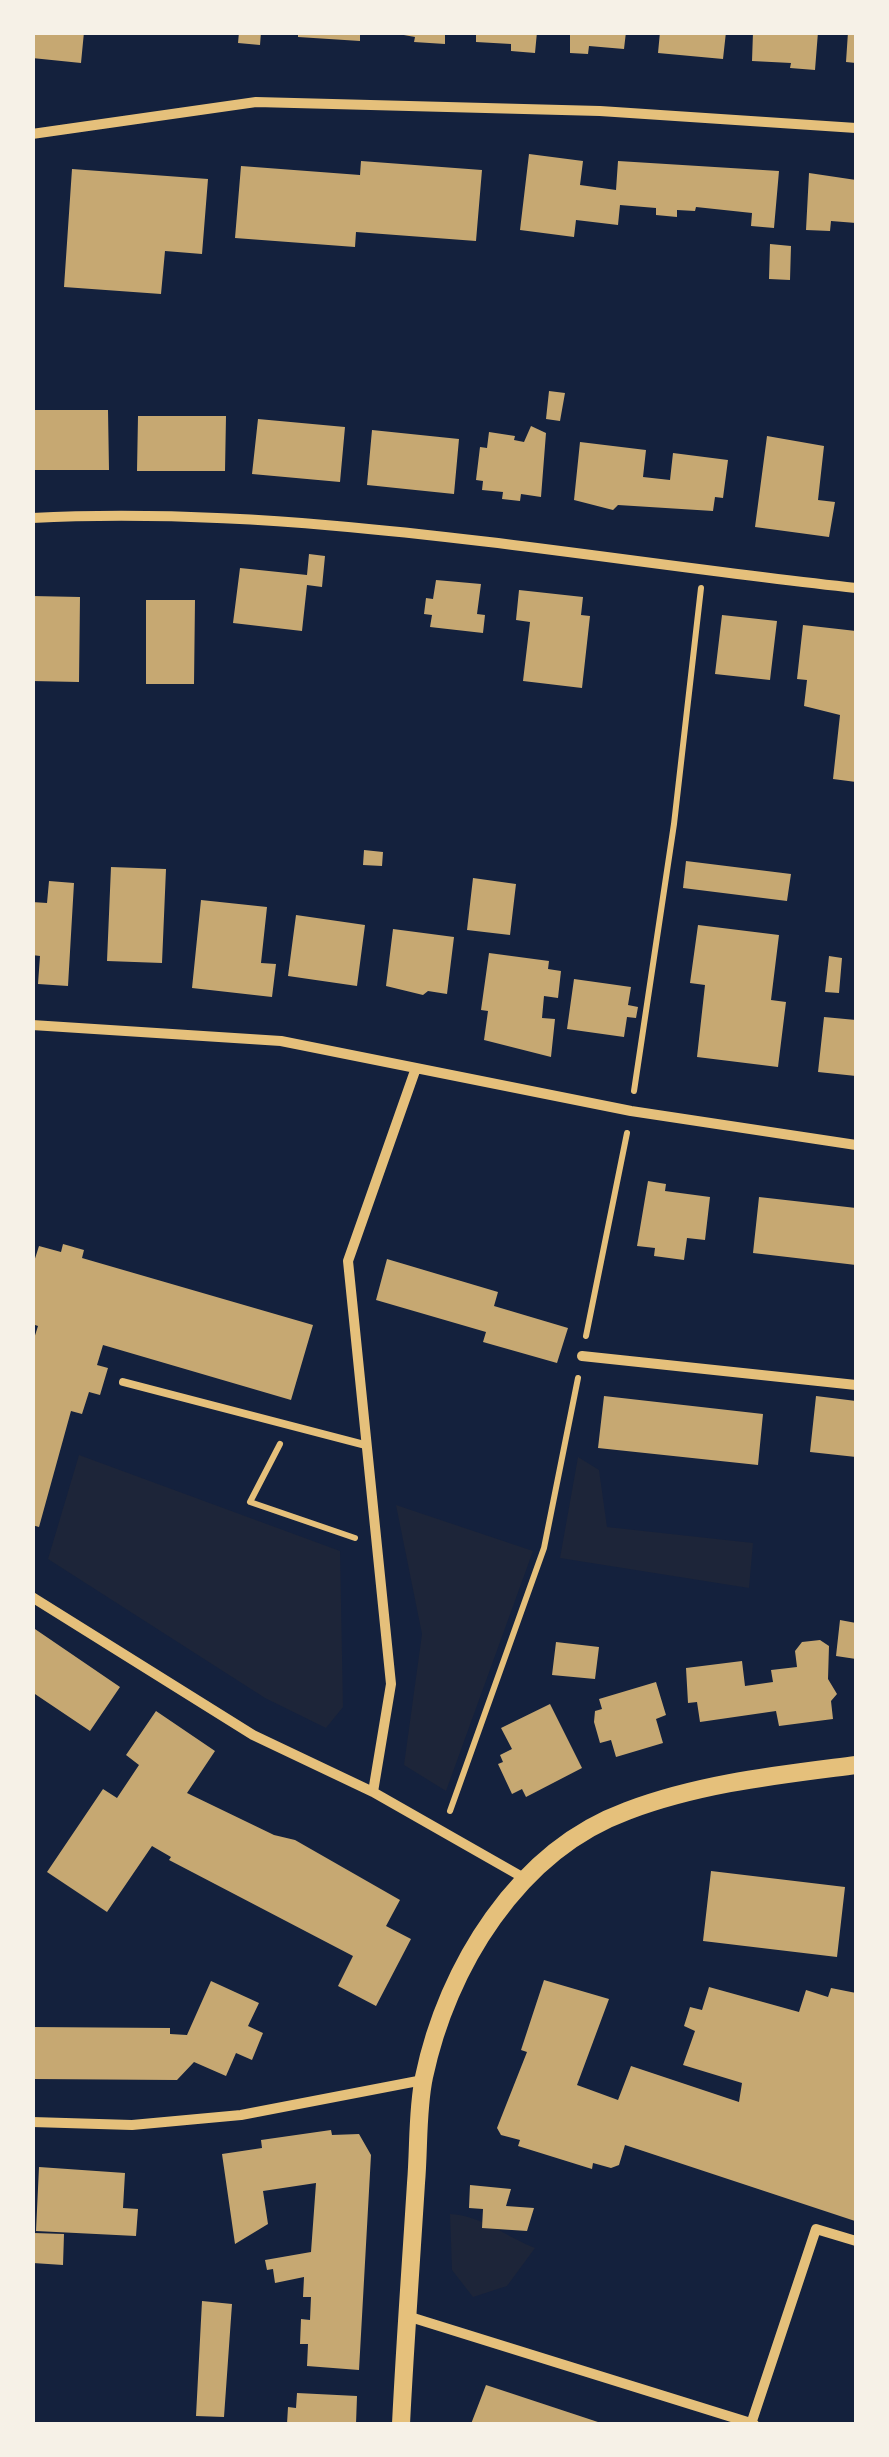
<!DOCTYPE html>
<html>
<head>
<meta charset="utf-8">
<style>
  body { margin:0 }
  #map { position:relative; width:889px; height:2457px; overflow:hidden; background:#14213d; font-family:"Titillium Web",sans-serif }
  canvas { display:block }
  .frame { position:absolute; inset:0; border:35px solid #f6f1e7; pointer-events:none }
</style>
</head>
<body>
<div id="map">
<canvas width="889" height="2457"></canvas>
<div class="frame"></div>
</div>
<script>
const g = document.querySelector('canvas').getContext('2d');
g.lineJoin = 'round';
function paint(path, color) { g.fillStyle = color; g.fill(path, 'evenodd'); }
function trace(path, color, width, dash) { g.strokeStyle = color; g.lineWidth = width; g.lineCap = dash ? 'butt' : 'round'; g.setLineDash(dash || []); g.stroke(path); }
paint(new Path2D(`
  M79,1455L340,1551L343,1707L326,1728L265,1698L48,1559Z
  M578,1457L599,1470L607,1527L753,1543L749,1588L560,1558Z
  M396,1505L533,1551L446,1791L404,1765L422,1634Z
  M450,2214C482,2216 505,2236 535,2248L507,2286L473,2297L452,2270Z`), '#1d2539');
paint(new Path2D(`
  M32,32H84L81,63L32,58Z
  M239,32H261L260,45L238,43Z
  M298,32H360V41L298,37Z
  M387,32H445V44L414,42L415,37Z
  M476,32H537L535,53L511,51V44L476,42Z
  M570,32H626L624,49L589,46L588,54L570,53Z
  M660,32H726L723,59L658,53Z
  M753,32H818L815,70L790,68L791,63L752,61Z
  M848,32H856V63L846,62Z
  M529,154L583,161L580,185L616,190L618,161L779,171L774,228L751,226L752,213L696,207L695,211L677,210V217L656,215V208L620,205L618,225L576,220L574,237L520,230Z
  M361,161L482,170L476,241L356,232L355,247L235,238L241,166L360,175Z
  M72,169L208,179L202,254L165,251L161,294L64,287Z
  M809,173L856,180V223L831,221L830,231L806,230Z
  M770,244L791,246L790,280L769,279Z
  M549,391L565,393L560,421L546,419Z
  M32,410H108L109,470H32Z
  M138,416H226L225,471H137Z
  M258,419L345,427L340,482L252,474Z
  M531,426L546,433L541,497L521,494L520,501L502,499L503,492L482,490L483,481L476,480L480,447L487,448L489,432L515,436L514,440L524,442Z
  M372,430L459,439L454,494L367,485Z
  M767,436L824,446L818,500L835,502L829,537L755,527Z
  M580,442L646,450L643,477L670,480L673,453L728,460L723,498L715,497L713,511L618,505L613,510L574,500Z
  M309,554L325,556L322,587L307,585L302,631L233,623L240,568L307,575Z
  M436,580L481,584L477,614L485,615L483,633L430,627L432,615L424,614L426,598L433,599Z
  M519,590L583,597L581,615L590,616L582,688L523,681L530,622L516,620Z
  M32,596L80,597L79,682L32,681Z
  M146,600H195L194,684H146Z
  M722,615L777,621L770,680L715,674Z
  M803,625L856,631V782L833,779L840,715L804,706L807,680L797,679Z
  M364,850L383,852L382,866L363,865Z
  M686,861L791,874L787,901L683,888Z
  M111,867L166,869L162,963L107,961Z
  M473,878L516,884L510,935L467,930Z
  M49,881L74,883L68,986L38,984L40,956L32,955V902L47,903Z
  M201,900L267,907L261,963L276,964L272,997L192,988Z
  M296,915L365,925L357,986L288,976Z
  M698,925L779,935L771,1000L786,1002L778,1067L697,1057L705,985L690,983Z
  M393,929L454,937L447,994L428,991L423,995L386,986Z
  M489,953L549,961L548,969L561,971L558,998L544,996L542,1018L555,1019L551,1057L484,1040L488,1011L481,1010Z
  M829,956L842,958L839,993L825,992Z
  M574,979L631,987L628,1005L638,1007L636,1018L627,1017L624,1037L567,1029Z
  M824,1017L856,1020V1076L818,1072Z
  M648,1181L666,1184L665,1191L710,1197L705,1240L687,1238L684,1260L654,1256L655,1248L637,1246Z
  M759,1197L856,1208V1265L753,1253Z
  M63,1244L84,1250L82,1258L313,1325L291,1400L103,1345L97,1365L108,1368L100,1395L89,1392L82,1414L71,1411L39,1527L32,1525V1345L38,1326L32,1324V1268L39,1246L61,1252Z
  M387,1259L498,1292L494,1306L568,1328L557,1363L483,1342L486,1332L376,1300Z
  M604,1396L763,1414L758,1465L598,1448Z
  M816,1396L856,1401V1457L810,1452Z
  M840,1620L856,1623V1659L836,1656Z
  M32,1627L120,1687L90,1731L32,1692Z
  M820,1640L829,1646L828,1679L837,1694L831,1701L833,1719L779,1726L776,1711L700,1722L697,1702L688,1703L686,1668L742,1661L745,1686L773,1682L771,1670L797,1667L795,1651L802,1642Z
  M556,1642L599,1647L595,1679L552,1675Z
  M656,1682L666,1715L656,1719L663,1743L616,1757L611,1740L600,1743L594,1722L595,1711L602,1709L599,1699Z
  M550,1704L582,1768L526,1797L522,1789L512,1794L498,1764L503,1762L500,1755L512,1749L501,1728Z
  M156,1711L215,1751L187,1793L274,1835L295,1840L400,1900L386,1926L411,1939L376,2006L338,1986L353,1956L169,1860L171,1857L152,1846L107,1912L47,1872L103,1789L117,1798L139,1765L126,1755Z
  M711,1871L845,1887L837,1957L703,1941Z
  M544,1980L609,1999L577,2085L618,2100L631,2066L739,2102L742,2083L683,2065L695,2031L684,2026L690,2007L702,2010L709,1987L799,2012L806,1990L828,1997L831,1988L856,1993L855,2221L625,2145L619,2165L611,2168L593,2163L592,2169L518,2146L520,2140L501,2135L497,2128L527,2052L521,2050Z
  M211,1981L259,2003L248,2026L263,2033L252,2060L236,2053L226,2076L194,2062L177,2080L32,2079V2027L170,2028V2034L187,2035Z
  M331,2130L332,2135L359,2134L371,2155L359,2370L307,2366L308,2344H300L301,2319L310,2320L311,2297H303L304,2277L275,2283L273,2269L267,2270L265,2260L311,2252L316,2183L263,2191L268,2224L235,2244L222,2154L262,2148L261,2140Z
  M39,2167L125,2173L123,2208L138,2209L136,2236L36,2231Z
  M470,2185L511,2189L506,2206L534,2208L527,2231L482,2228L483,2209L469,2208Z
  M34,2233L64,2234L63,2265L33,2263Z
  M202,2301L232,2304L224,2417L196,2416Z
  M486,2385L604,2424H471Z
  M297,2393L357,2396L356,2424H287L288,2407L296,2408Z`), '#c6a872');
trace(new Path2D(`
  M634,1091L674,824L701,588
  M586,1336L627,1133
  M280,1444L250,1502L355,1538
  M450,1811L544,1548L578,1378`), '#e5c07b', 6);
trace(new Path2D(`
  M123,1382L365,1445`), '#e5c07b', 8);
trace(new Path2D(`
  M32,134L256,102L600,111L856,128
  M32,518C307,504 584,559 856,588
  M32,1025L281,1041L631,1111L856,1145
  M582,1356L856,1385
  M32,1597L253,1735L373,1792L524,1878
  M373,1792L391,1684L348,1261L416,1068
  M32,2122L132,2125L241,2115L423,2080
  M407,2316L754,2424
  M751,2424L816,2229L856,2241`), '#e5c07b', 10);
trace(new Path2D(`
  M401,2424C405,2344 411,2263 416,2183C419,2148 417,2110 424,2077C447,1967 518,1851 627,1811C701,1783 779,1775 856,1765`), '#e5c07b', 18);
</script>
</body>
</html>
